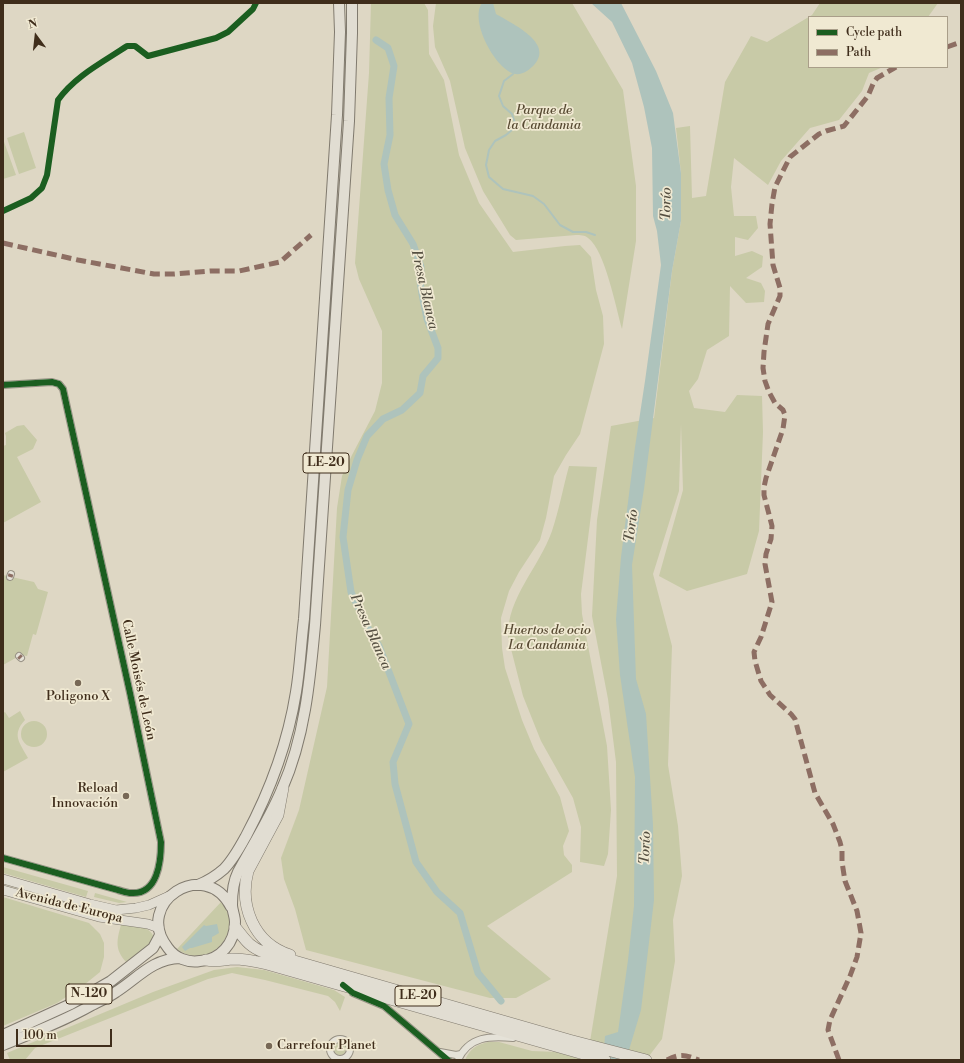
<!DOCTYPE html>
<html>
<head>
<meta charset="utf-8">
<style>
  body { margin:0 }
  #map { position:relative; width:964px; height:1063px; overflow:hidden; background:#ded7c4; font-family:"Libre Bodoni",serif }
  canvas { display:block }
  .frame { position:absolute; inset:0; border:4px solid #3f2d1b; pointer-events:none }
  .legend { position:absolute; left:808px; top:16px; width:140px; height:52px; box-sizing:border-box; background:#f0e9d2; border:1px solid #a99e89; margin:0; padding:5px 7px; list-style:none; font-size:12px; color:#3f2d1b }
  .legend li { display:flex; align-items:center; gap:8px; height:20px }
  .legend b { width:20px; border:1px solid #a99e89 }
  .north { position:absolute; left:16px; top:16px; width:40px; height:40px; -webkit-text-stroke:3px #f0e9d2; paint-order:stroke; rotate:345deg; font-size:11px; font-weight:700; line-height:16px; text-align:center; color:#3f2d1b }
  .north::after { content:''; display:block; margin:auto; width:14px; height:18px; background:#3f2d1b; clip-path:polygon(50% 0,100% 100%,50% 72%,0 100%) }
  .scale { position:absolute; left:16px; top:1029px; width:96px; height:18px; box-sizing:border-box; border:2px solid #3f2d1b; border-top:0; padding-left:5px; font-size:12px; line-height:14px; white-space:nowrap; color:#3f2d1b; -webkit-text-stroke:3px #f0e9d2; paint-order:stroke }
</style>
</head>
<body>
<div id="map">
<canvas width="964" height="1063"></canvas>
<div class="frame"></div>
<ul class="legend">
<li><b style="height:5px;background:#1b5e20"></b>Cycle path</li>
<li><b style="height:5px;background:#8d6e63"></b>Path</li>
</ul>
<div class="north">N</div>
<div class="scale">100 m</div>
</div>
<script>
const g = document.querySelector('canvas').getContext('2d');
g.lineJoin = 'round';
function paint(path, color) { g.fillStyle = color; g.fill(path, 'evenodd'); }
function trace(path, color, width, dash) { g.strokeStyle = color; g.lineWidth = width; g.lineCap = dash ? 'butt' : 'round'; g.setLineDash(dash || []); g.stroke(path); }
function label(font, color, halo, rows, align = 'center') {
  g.font = font + ' "Libre Bodoni",serif'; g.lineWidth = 3.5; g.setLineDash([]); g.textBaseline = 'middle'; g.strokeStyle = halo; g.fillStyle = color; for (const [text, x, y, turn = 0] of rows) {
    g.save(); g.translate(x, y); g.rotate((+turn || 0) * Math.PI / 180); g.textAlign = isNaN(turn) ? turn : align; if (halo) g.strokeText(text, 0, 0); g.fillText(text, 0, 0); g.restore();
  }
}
paint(new Path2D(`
  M371,3H424L428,10L429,54L444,80L459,155L479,203L513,252L565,246L580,245L591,257L596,290L603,316L604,344L580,434L566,455L554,476L546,518L540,540L519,572L509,591L501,618L502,648L505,668L522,720L534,749L560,797L569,831L563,846L564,855L572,865V872L487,926L551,979L516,998H490L306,950L295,909L284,879L281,858L299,810L327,687L337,508L342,476L352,455L375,411L382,383V331L359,279L355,263L369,73Z
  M436,3H572L623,90L636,186V241L622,329C616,308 605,250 588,238C585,235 580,235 576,235L516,240L510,235L483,191L465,148L450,81L435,47L433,26Z
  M820,3H938L928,17H809V67H883L869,73L862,91L839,120L810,128L781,161L768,185L734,158L731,187L734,216H756L758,228L748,240L735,237V256L752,251L763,256L762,267L746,278L761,283L765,291L764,302L746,303L730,286L729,336L707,350L698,379L689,391L694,408L725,412L737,395L762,396L763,432L759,531L747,574L687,591L659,576L683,490L681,424L679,491L653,574L672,646L668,765L678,826L682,876L673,920L675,961L662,1039L646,1060H587L617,876L616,762L608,699L592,616L597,520L611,426L654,418L672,271L681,221V173L676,128L690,126L692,198L706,196L725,82L751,36L767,42L812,15Z
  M24,132L36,168L19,174L7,138Z
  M3,139L16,175L3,179Z
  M24,425L37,440L33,449L17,457L41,502L3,523V446L6,445V436L5,433L17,426Z
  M569,466L597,467L581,594L582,614L607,746L611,810L608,854L604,866L580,862L581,827L573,798L541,741L523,696L508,637C507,597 539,568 552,531C559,510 563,488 569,466Z
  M3,575L34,582L38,589L48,592L36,635L33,634L27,656L21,655L3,665Z
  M20,711L25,720C11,735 20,743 28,758L3,772V713L5,712L9,718Z
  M21 734a13 13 0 1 1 26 0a13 13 0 1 1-26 0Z
  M3,867L88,891L86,897L3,873Z
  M95,893L127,902L119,903L94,897Z
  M3,897L89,923L100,934L104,943V957L100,972L84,985L57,1003L3,1026Z
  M221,902C240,923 224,955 197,956C189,956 183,953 177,949Z
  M121,925C132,926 150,924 154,938L152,943L128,964C115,951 116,942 121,925Z
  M237,967L264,970L334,990L345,997L340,1011L335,1002L328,996L265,980L232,973L208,979L35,1048L25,1060H10L7,1053L153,992L214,970Z
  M488,1042H499L532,1051L557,1052L578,1058V1060H465C470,1049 476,1045 488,1042Z
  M334 1049a6 6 0 1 1 12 0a6 6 0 1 1-12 0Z`), '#c8caa7');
paint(new Path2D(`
  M482,3H493L496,14C511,23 555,43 534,65C529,70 523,75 515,74C496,70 469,21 482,3Z
  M591,3H621L656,71L673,113L681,173V221L672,271L644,489L632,565L636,679L646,714L653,825L654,900L641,1010L626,1060H603L605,1036L618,1032L628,960L634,906L635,777L620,675L616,619L621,557L635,447L645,381L661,265L657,231L653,216L652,148L644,107L632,63L612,22Z
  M217,924L219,933L212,937V942L192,948H190L185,951L182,947L204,925L206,926Z`), '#aec3bc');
trace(new Path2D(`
  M513,74L504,81L499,96L503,106L512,114L515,123L513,129L506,135L495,141L489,150L486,165L489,177L503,189L533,196L544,204L560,225L573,232H586L595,235`), '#aec3bc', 2);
trace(new Path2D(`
  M376,40L388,48L394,66L389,98L390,135L384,164L388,190L395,215L413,244L421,267L420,281L422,294L427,319L438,348V358L423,376L420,393L402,410L383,419L367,436L357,460L348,490L343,537L351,592L368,628L379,646L409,724L393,762L395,784L416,862L437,892L460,913L478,973L501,1001`), '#aec3bc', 7);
const minor = new Path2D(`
  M3,385L52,382L59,384L63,389L130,693L161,842C161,861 158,895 131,893C127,893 122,891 118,890L3,858
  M10,577L11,574
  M19,656L21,658
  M353,993L384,1006L448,1060
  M330 1049a10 10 0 1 1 20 0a10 10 0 1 1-20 0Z
  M440,1052L456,1055L461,1054
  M458,1060C469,1036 490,1036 513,1038`);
const primary = new Path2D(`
  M3,879L90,904L116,910L136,908L149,905L169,896
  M3,890L99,917L148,924L159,928`);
const trunk = new Path2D(`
  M198,885C208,881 216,876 224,869C233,860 240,847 246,836C270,791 288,742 296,692C300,668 301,643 304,619L337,115L340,32L339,3
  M231,907C205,856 132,903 168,948C175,958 188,963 200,961C220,960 235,943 235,922C235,916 232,910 232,905C232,893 233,882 238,872C253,845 270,818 282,789C305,737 310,680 315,625L349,121L352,33V3
  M3,1035L71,1004L111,981L153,948L160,935
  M3,1045C33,1033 64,1021 92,1005C100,1001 109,997 116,992C138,978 152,959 180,958`);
const motorway = new Path2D(`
  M283,788L278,815L248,871C239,905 253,943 290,955
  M235,927C245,939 248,946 263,952L569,1040L646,1060
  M206,960C215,962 223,960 232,959C244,959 255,961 267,964L605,1060`);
trace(minor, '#979184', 8);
trace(primary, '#807a6e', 10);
trace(trunk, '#807a6e', 12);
trace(motorway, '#807a6e', 12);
trace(minor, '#e5e2d8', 6);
trace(primary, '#e1ddd2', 9);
trace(trunk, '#e1ddd2', 10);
trace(motorway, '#e1ddd2', 11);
trace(new Path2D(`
  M947,47L961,42
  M3,243L78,260L154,274H174L210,271H239L280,262L311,235
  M10,577L11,574
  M19,656L21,658
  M667,1060C681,1053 685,1055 699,1060
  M839,1060L828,1030L830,1020L850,976L857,957L861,933L857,911L845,881L842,862V850L840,842L833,824L815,793L795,719L791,714L770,695L761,681L755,661L754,652L761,637L772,602L765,564L766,554L771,539L772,526L764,495V487L766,478L783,429L785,415L783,410L775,403L769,392L765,381L763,368L764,352L768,324L780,296V288L773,265L770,224L772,204L775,187L790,157L819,134L826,131L844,126L868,96L873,84L877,78L896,67`), '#8d6e63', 5, [10, 5]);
trace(new Path2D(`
  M3,211L31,198L42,188L47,175L58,100C75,76 103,62 127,46H135L148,56L216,38L228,32L253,9L256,3
  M3,385L52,382L59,384L63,389L130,693L161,842C161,861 158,895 131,893C127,893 122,891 118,890L3,858
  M343,985L353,993L384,1006L448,1060`), '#1b5e20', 6);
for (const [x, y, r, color] of [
  [78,683,4,"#776856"],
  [126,796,4,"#776856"],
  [269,1046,4,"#776856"]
]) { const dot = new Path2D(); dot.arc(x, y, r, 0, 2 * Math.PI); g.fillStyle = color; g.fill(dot); trace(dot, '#f0e9d2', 1.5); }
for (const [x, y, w] of [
  [326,463,46],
  [89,994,46],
  [418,996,46]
]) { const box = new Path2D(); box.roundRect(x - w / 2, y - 10, w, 20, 3); g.fillStyle = '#f0e9d2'; g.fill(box); trace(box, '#3f2d1b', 1); }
label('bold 12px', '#3f2d1b', null, [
  ["LE-20",326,463],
  ["N-120",89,994],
  ["LE-20",418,996]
]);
label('italic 13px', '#574a32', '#f0e9d2', [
  ["Parque de",544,111],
  ["la Candamia",544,126],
  ["Huertos de ocio",547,631],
  ["La Candamia",547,646]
]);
label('13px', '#3f2d1b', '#f0e9d2', [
  ["Calle Moisés de León",138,680,78],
  ["Avenida de Europa",69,906,14]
]);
label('13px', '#3f2d1b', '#f0e9d2', [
  ["Poligono X",78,697],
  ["Reload",118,789,"right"],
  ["Innovación",118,804,"right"],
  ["Carrefour Planet",277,1046,"left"]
]);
label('italic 14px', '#565042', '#f0e9d2', [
  ["Torío",667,204,-89],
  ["Presa Blanca",424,290,77],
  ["Torío",632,526,-82],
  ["Presa Blanca",370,632,66],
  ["Torío",646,848,-87]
]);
</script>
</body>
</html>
